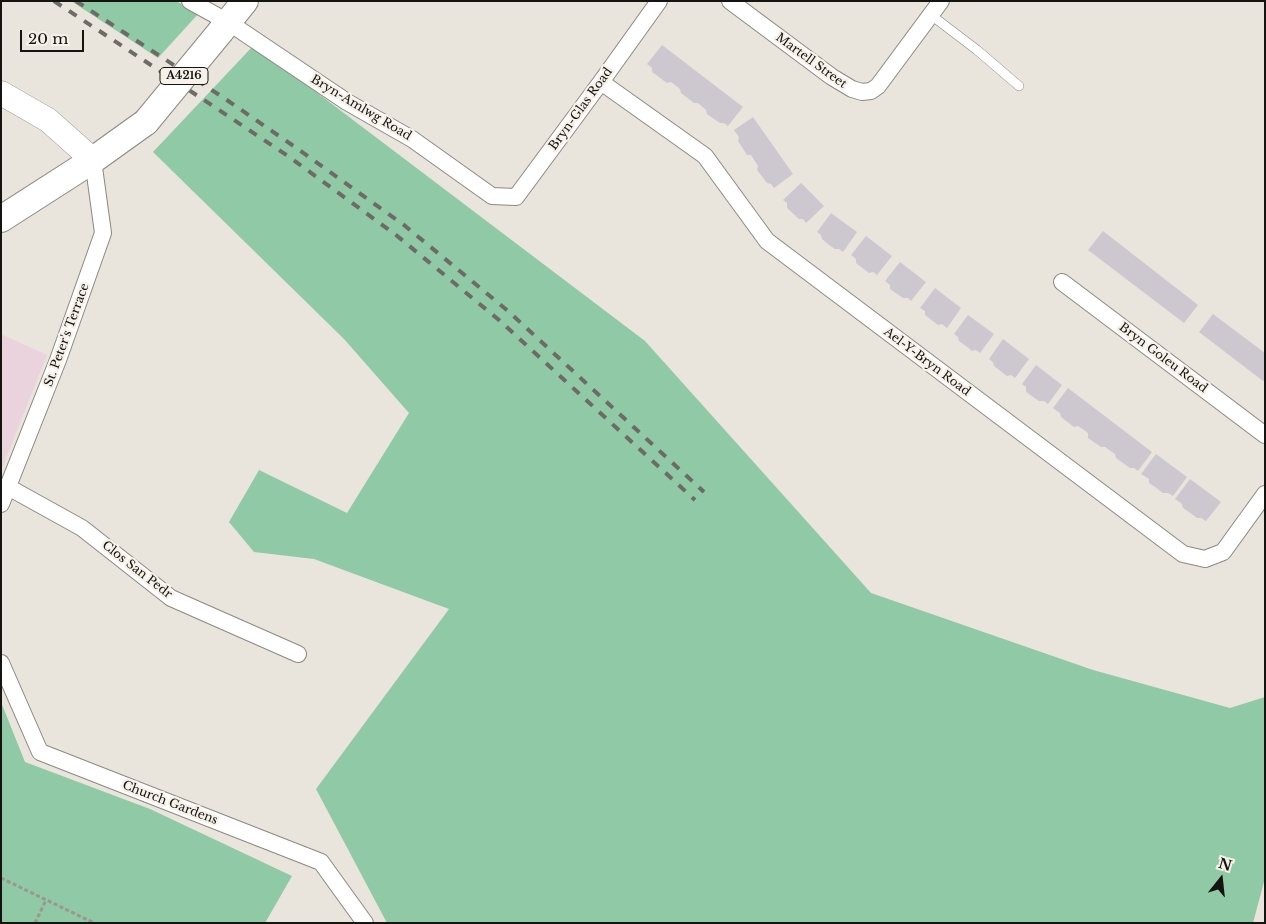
<!DOCTYPE html>
<html>
<head>
<meta charset="utf-8">
<style>
  body { margin:0 }
  #map { position:relative; width:1266px; height:924px; overflow:hidden; background:#e9e4dc; font-family:"Libre Baskerville",serif }
  canvas { display:block }
  .frame { position:absolute; inset:0; border:2px solid #161411; pointer-events:none }
  .north { position:absolute; left:1196px; top:854px; width:50px; height:50px; -webkit-text-stroke:4px #f6f1e9; paint-order:stroke; rotate:16deg; font-size:14px; font-weight:700; line-height:20px; text-align:center; color:#161411 }
  .north::after { content:''; display:block; margin:auto; width:18px; height:22px; background:#161411; clip-path:polygon(50% 0,100% 100%,50% 72%,0 100%) }
  .scale { position:absolute; left:20px; top:30px; width:64px; height:22px; box-sizing:border-box; border:2px solid #161411; border-top:0; padding-left:6px; font-size:15px; line-height:18px; white-space:nowrap; color:#161411; -webkit-text-stroke:4px #f6f1e9; paint-order:stroke }
</style>
</head>
<body>
<div id="map">
<canvas width="1266" height="924"></canvas>
<div class="frame"></div>
<div class="north">N</div>
<div class="scale">20 m</div>
</div>
<script>
const g = document.querySelector('canvas').getContext('2d');
g.lineJoin = 'round';
function paint(path, color) { g.fillStyle = color; g.fill(path, 'evenodd'); }
function trace(path, color, width, dash) { g.strokeStyle = color; g.lineWidth = width; g.lineCap = dash ? 'butt' : 'round'; g.setLineDash(dash || []); g.stroke(path); }
function label(font, color, halo, rows, align = 'center') {
  g.font = font + ' "Libre Baskerville",serif'; g.lineWidth = 4.5; g.setLineDash([]); g.textBaseline = 'middle'; g.strokeStyle = halo; g.fillStyle = color; for (const [text, x, y, turn = 0] of rows) {
    g.save(); g.translate(x, y); g.rotate((+turn || 0) * Math.PI / 180); g.textAlign = isNaN(turn) ? turn : align; if (halo) g.strokeText(text, 0, 0); g.fillText(text, 0, 0); g.restore();
  }
}
paint(new Path2D(`
  M1,334L47,355L1,471Z`), '#ebd3de');
paint(new Path2D(`
  M71,1H176L199,13L158,58Z
  M254,45L645,341L871,593L1093,670L1230,708L1265,697V878L1253,923H387L316,789L449,609L314,559L254,552L229,522L259,470L347,513L409,413L344,339L153,152Z
  M1,702L25,762L150,809L292,876L265,923H1Z`), '#8fc9a5');
paint(new Path2D(`
  M662,45L743,107L728,126L724,123H720L707,114L706,110L698,103H694L681,93L680,89L671,82L667,83L652,72V68L647,64Z
  M753,117L793,174L774,188L771,184L767,183L757,170L758,166L751,155H747L738,141L739,137L734,130Z
  M801,183L824,206L806,223L803,219H799L787,208V203L783,200Z
  M831,213L857,232L843,252L839,249H835L829,245L822,239L821,235L817,232Z
  M1103,231L1198,305L1184,323L1088,250Z
  M866,236L892,256L877,275L873,272L869,273L856,263V259L851,255Z
  M900,262L926,282L911,301L908,298H903L890,289V285L885,281Z
  M935,288L961,308L947,328L942,324L938,325L925,315V311L920,308Z
  M1213,314L1265,353V379L1263,381L1199,332Z
  M968,315L994,334L980,353L976,350L972,351L966,346L959,341L958,337L954,334Z
  M1003,339L1029,359L1015,378L1011,375L1007,376L994,366L993,362L989,359Z
  M1036,365L1062,385L1048,404L1044,401H1039L1026,392V387L1022,384Z
  M1068,388L1152,452L1138,471L1134,468H1130L1116,458L1115,454L1109,450L1105,447H1101L1088,438V433L1078,426L1074,427L1061,417L1060,413L1053,408Z
  M1156,454L1187,477L1173,496L1168,493H1163L1155,487L1149,483V479L1141,474Z
  M1190,479L1221,502L1206,521L1201,518H1197L1189,512L1183,508L1182,504L1175,499Z`), '#cdc8cf');
const service = new Path2D(`
  M931,15L977,50L1019,86`);
const minor = new Path2D(`
  M190,1L228,22L347,102L412,139L492,196L516,197L601,82L659,1
  M730,1L832,77L852,89L862,92L871,91L878,86L941,1
  M601,82L705,156L767,241L1183,554L1205,559L1223,552L1265,494
  M1062,282L1265,435
  M8,487L82,528L171,598L298,654
  M1,504L58,360L103,233L93,160
  M1,663L40,752L321,862L365,923`);
const secondary = new Path2D(`
  M1,93L48,120L93,160`);
const primary = new Path2D(`
  M221,31L245,1
  M1,219L93,160L146,122`);
trace(service, '#8d8981', 10);
trace(minor, '#8d8981', 18);
trace(secondary, '#8d8981', 25);
trace(primary, '#8d8981', 28);
trace(new Path2D(`
  M1,878L94,923
  M35,923L46,900`), '#9a9690', 3, [4, 2.5]);
trace(service, '#fff', 9);
trace(minor, '#fff', 16);
trace(secondary, '#fff', 24);
trace(primary, '#fff', 26);
trace(new Path2D(`
  M54,1L216,108L288,156L396,235L499,320L695,500
  M76,1L224,98L295,147L404,225L508,311L704,492`), '#6e6b66', 4, [9, 9]);
const primaryBridge = new Path2D(`
  M146,122L221,31`);
trace(primaryBridge, '#8d8981', 28, []);
trace(primaryBridge, '#fff', 26);
for (const [x, y, w] of [
  [184,76,48]
]) { const box = new Path2D(); box.roundRect(x - w / 2, y - 8.5, w, 17, 4); g.fillStyle = '#f6f1e9'; g.fill(box); trace(box, '#161411', 1); }
label('bold 11px', '#161411', null, [
  ["A4216",184,76]
]);
label('12px', '#161411', '#f6f1e9', [
  ["Martell Street",811,61,36],
  ["Bryn-Amlwg Road",361,108,31],
  ["Bryn-Glas Road",581,109,-54],
  ["St. Peter's Terrace",67,335,-70],
  ["Bryn Goleu Road",1163,358,37],
  ["Ael-Y-Bryn Road",927,362,37],
  ["Clos San Pedr",137,570,38],
  ["Church Gardens",170,803,21]
]);
</script>
</body>
</html>
